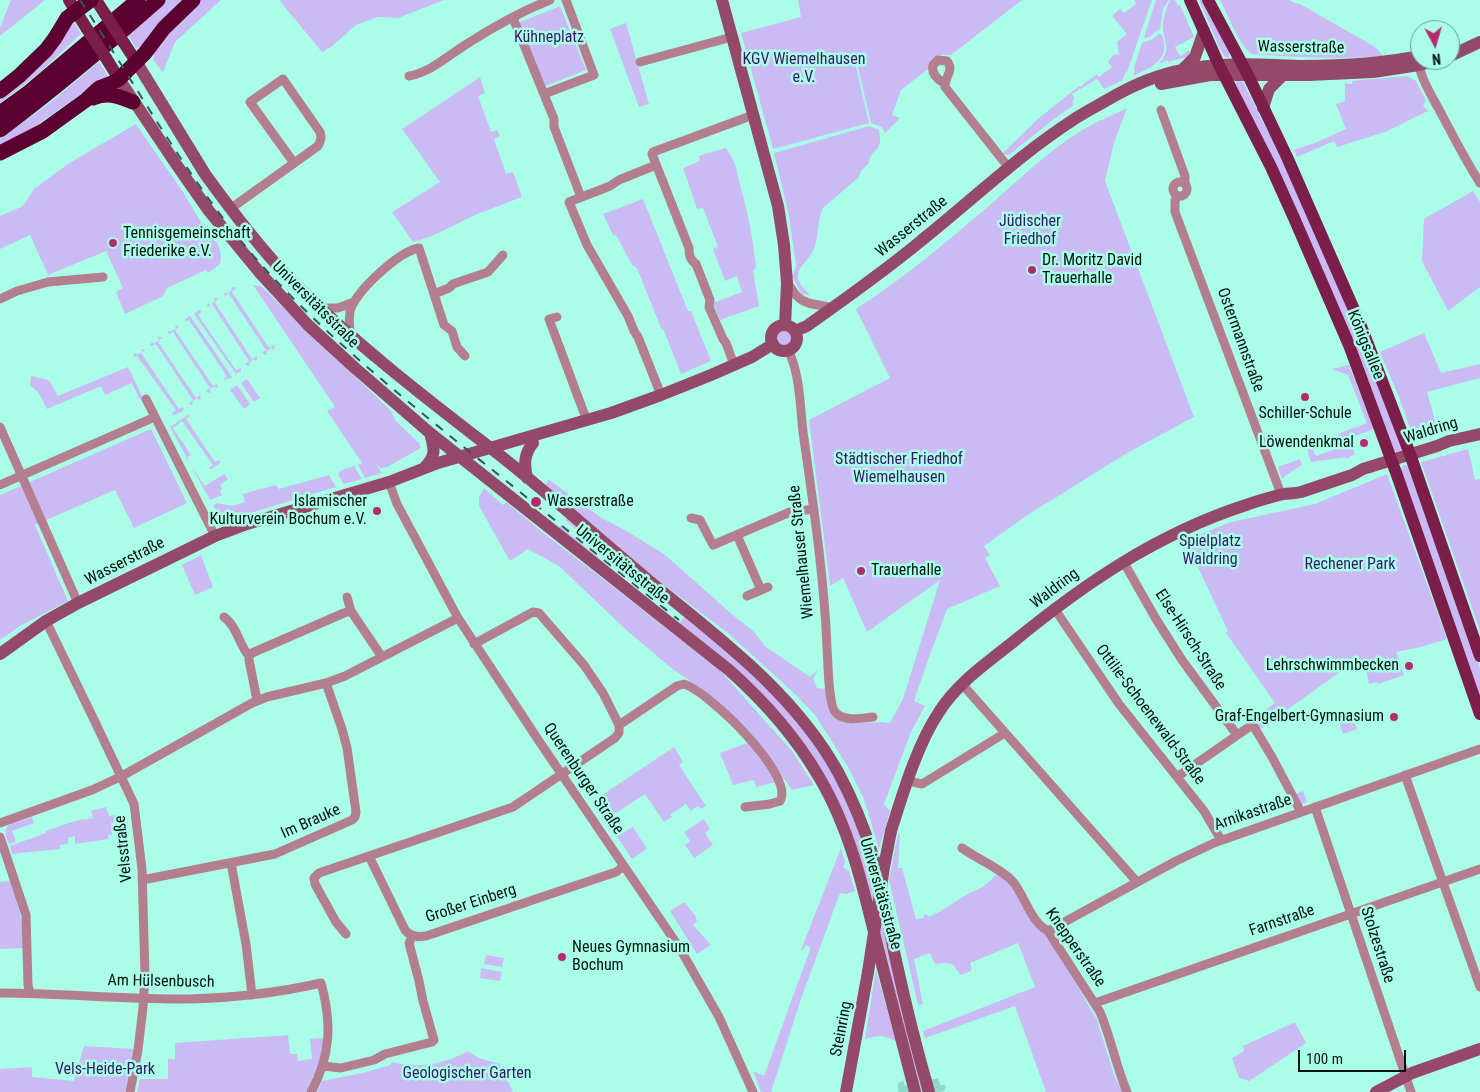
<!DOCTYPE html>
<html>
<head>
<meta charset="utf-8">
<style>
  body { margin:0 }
  #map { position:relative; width:1480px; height:1092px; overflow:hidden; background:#aafee8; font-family:"Roboto Condensed",sans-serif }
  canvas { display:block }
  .north { position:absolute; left:1410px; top:20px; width:50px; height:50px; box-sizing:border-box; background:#aafee8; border:1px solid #66a091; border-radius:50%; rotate:174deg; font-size:14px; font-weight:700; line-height:20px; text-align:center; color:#00140f }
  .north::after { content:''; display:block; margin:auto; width:18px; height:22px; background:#b42c6d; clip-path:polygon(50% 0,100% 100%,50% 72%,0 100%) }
  .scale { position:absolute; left:1298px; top:1050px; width:108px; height:22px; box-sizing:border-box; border:2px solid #00140f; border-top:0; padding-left:6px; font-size:15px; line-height:18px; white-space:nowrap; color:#00140f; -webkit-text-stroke:4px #aafee8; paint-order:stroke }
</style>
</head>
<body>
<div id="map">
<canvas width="1480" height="1092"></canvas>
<div class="north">N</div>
<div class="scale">100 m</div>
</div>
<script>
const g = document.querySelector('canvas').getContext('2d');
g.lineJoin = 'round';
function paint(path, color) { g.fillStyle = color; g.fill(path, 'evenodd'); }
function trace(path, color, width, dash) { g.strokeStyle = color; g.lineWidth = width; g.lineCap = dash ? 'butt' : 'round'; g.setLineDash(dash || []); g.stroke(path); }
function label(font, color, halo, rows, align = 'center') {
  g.font = font + ' "Roboto Condensed",sans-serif'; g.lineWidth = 5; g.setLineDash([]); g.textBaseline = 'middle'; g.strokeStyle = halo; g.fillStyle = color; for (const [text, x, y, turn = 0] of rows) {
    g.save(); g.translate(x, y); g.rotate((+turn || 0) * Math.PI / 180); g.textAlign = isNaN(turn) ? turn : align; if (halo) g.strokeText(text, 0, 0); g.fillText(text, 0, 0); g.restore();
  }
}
paint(new Path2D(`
  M11,0H45L0,36V28Z
  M162,0H184L142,49L138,47L136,48L126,32Z
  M197,0H221L175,42L163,72L153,60L154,55L151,53Z
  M279,0H444L398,18L377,17L356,25L331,47L322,52Z
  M798,0H1022L951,55H941L932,59L928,69L901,90L892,115L900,118L885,133L882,127L871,123L857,63L855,62L869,123L773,149L741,33L801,17Z
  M1134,0H1152L1127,72L1125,73L1123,80L1104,89L1097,79L1072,94L1075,99L1072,101L1074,105L1054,119L1009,155L1003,154L1004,152L1039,118L1079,86L1080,87L1097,74L1099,77L1112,67L1108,62L1113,55L1119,54L1117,42L1127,34L1112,16L1120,9L1124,13L1136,4Z
  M1156,0H1169L1163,9L1160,29L1156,31L1150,37L1145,38L1144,37Z
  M1170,0H1175L1178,5H1180L1194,37L1175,47L1180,56L1188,51L1190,52L1187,57L1168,62V60L1159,64C1161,60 1165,56 1166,51C1167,43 1164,38 1163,31C1162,20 1166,9 1170,0Z
  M1199,0H1203L1229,52V58L1225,57L1220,49Z
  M1220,0H1289L1295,3L1300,4L1375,47L1383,56C1339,60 1296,57 1252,54C1237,43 1229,16 1220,0Z
  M560,6L586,70L545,86L518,23Z
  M72,23L75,24L81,34L38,74L0,103V95Z
  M626,23L649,104L639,107L610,29Z
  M1159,34L1162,35C1171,60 1152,67 1133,76L1135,69L1133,70L1142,43L1151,40Z
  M99,62L110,80L88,89L27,132L0,147V139L47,105Z
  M1407,76L1416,81L1426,100L1423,106L1428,111L1385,132L1337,147L1334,141L1297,157L1294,150L1315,143L1346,129L1336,104L1345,101V83H1347V84H1352V81Z
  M480,77L485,93L478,96L491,132L497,130L500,136L494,139L506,174L513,172L522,197L475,215L432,236L413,242L392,212L440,182L402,129Z
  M1237,81L1243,82L1265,126L1275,141L1343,292L1402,449L1401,451L1394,452L1234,86Z
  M1127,108L1114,143L1105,181L1194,417L1127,453L1026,516L984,546L990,555L985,558L1000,586L947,609L928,660L914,701L925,706L911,732L884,804L890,811L879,849L864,799L848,767L815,715L795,694L728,633L614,547L545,487L548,479L600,517L623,529L664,554L734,616L752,630L766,647L810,677L818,670L813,679L817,688L828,689L834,716L845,723L882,722L890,723L903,699L940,580L867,632L843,578L830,586L809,420L890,378L856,309C904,278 948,241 991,204C1021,178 1051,148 1086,128C1099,120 1114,115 1127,108Z
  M136,124L183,192L204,227L219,246L221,255L220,264L208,273L206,270L167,288L163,296L125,314L116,292L123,288L106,251L48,275L30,235L0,249V216L23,206L34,189L71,162Z
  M869,126L879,130C884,154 871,147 869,163L861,171L859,177L823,208C817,221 819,236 814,249C811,258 798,266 798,276C797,283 805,289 810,295L802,294L792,276L796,266L789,216L774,153Z
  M726,148C735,160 737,171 740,185C748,212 753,239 756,267L753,271L759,306L720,320L713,303L742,292L737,276L725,281L713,249L718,247L703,208L697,209L683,168L700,161L699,156Z
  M1473,191L1480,202V287L1448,311L1422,261L1424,219Z
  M643,199L688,311H691L711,361L681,374L664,331L661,328L637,268L632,265C627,254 621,246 617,236L613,235L603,214Z
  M253,285L261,286L391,411L395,420L419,443L421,448L387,467L380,468L374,462L382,473L365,478L358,465L362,463L327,411L335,407Z
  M234,287L236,288L232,292L269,348L274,345L275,348L273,350L271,348L266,352L267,354L265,355L262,353L266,350L229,294L225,296L224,295L225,292L227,294L232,290L231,288Z
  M214,298H218L215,303L252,359L257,356V360L256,361L254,359L249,363L250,365L248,366L245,364L249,361L212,304L208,307L207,306L208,303L211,305L215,301Z
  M199,310L202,311L198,315L236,370L241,368V371L236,374L194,314Z
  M190,316L232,377L226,380L224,379L227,376L226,375L189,320L185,322V319Z
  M177,325L179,327L175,330L213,386L217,384L218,386L216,388L215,386L209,390L211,392L209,393L206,391L210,388L173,332L169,334L168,333L169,330L171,332L176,328L175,326Z
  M776 338a8 8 0 1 1 16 0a8 8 0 1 1-16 0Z
  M1424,333L1441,373L1480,364V378L1427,392L1439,434L1417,439L1413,437L1399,397L1380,352Z
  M158,337H162L158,342L196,398L200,395L201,398L199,400L197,398L192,402L193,404L191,405L189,404L193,400L156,344L151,346L150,345L152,342L154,344L159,340Z
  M142,349L145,350L141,353L179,409L183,407L184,409L181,412L175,415L171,414L176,410L137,356L133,357L135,353L137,355L142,352Z
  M1349,365L1374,429L1350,438L1355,454L1346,459L1345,457L1311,462L1307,449L1312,447L1316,456L1341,447L1342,449L1338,434L1367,423L1348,375L1332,369Z
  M128,367L143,398L140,400L132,383L105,395L101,386L47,409L38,392L30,385L31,376L49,380L58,396Z
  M247,379L260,398L254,402L241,383Z
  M237,385L250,404L244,409L230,390Z
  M1307 413a6 6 0 1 1 12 0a6 6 0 1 1-12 0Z
  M188,415L190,416L186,419L215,462L219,460L220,461V463L211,469H208L213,465L182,421L173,428L191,455L186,458L205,486L224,474L228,479L220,485L222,489L220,491L222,495L210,500L170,427Z
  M151,429L187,503L134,528L115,490L35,525L68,601L20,626L0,640V495Z
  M1468,449L1475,480L1480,479V631L1421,462Z
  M1300,459L1302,465L1292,471L1282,479L1278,467Z
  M1404,465H1407L1410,467L1480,668V701L1401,469Z
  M354,466L362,479L344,484L338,475L340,471Z
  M1387,474L1447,639L1421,647L1396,652L1404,675L1378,684L1377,682L1369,684L1366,668L1361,660L1337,674L1259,730L1252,719L1275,703L1226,633L1228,631L1185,540L1231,522L1315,504Z
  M329,475L336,487L234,518C223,519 219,514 213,506L217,503L232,506L245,502L243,494L276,485L279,489Z
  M484,488L503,505L506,502L541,531L719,669L792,751L814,785L792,790L750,732L709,694L670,667L623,627L559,566L528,549L510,561L479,506V497Z
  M566,518L720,645L789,710L838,780L867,853L924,1092H920L867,891L796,735L558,529L560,526L679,624L684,617L565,520Z
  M201,555L213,587L195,595L182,565Z
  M1352,714L1357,729L1343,734L1338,719Z
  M750,742L776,782L756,787L754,780L733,785L720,753Z
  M674,747L683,762L679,765L706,806L701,809L698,806L691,811L686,804L670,815L672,817L664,822L645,794L613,815L624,832L633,827L647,849L632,859L593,801Z
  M1303,791L1307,802L1285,809L1281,799Z
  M106,807L109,816L115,815L116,817L115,818V822L111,823L112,835H108L109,839L75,844V836L68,838V844L60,845V849L12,854L10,846L46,833V831L72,822H73L83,819L84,820L93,818L91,811Z
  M32,817L34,823L12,831L16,842L9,844C7,838 2,831 9,825Z
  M704,819L710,829L705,833L713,845L694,858L685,845L690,841L684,832Z
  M898,834H900L898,868H902L916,919L924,918L923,916L927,914L928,917L939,912L966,895L983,887L995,876L999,875L1009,882L1052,941L1097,1020L1115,1078L1123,1092H1046L1015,1006L925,1038L923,1031L1035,987L1018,943L970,963L972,969H971V971L961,975L952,964L945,963L935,964L930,953L914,959L923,1004L918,1005L889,880Z
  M841,848L845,862L843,867L849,871L855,891L846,894L840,893L802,996L771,1092H761L753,1071L764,1076L811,947L806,945L803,950H801Z
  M12,881L23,926L25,948L0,949V882Z
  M684,902L695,915L697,921L693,925L711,945L697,954L670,911Z
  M486,955L504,958L502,967L484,964Z
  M481,968L502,972L500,981L480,978Z
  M876,970L896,1041C882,1035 879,1035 865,1039Z
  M1295,1022L1306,1043L1249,1081L1239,1078L1232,1058L1244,1051L1243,1046Z
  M288,1035L290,1054H297L298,1061L312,1059L310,1039L324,1038L320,1061L306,1092H137L140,1079H168V1059H175V1043Z
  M84,1046L134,1049L125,1092H0V1069L32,1067V1077L74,1081Z
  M468,1051L478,1058L500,1064L513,1092H317L322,1081L362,1073L391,1065L392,1062C418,1069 445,1064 468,1051Z`), '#cabbf5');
trace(new Path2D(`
  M903,1092L902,1086L907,1084L908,1090L940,1082L941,1087L920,1092`), '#90dbc7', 9, [9, 4.5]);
trace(new Path2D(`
  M513,18L554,119V127L581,197
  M1418,61C1421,80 1433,98 1442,115C1454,138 1466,161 1480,183
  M640,62L732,37
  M409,76C430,73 451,53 470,42C495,26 522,11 550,0
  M944,83C937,79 931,73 933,65L938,60L947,61C955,71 944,77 945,87L1009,168
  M544,94L594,75L566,0
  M1161,110L1185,176V183
  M656,165L619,180L610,186L569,202L587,245L628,316L634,331L638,337L661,395
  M1173 189a7 7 0 1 1 14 0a7 7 0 1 1-14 0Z
  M1177,196L1175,201V212L1281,494
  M230,209L318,146C321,141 322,137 320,132L283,79L250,102L294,163
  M787,283C791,287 793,292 797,296C806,306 821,304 832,308
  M434,294L449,288L453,284L488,272L503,255
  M0,299L17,291L48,282L103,277
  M320,308H338L354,302
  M557,317L549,319L587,421
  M350,335C350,326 348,316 351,308C359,289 398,252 419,248L444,325L452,331L457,347L465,356
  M788,350C800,373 800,406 803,432C813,503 824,575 827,647C828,659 828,706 836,713C845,722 862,718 873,717
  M734,365L726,343L723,339L709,307L710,300L696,264C690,260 689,255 689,248L652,154L653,152L753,115
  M146,399L215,536
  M0,427L78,603
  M389,482L397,504L458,618L539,741L679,947L719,1017L753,1092
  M0,485L155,417
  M691,518L700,520L713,545L790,512L814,509
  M737,535L761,590L768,587
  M1123,561L1156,619L1182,660L1237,735
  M747,596L761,590
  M347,597L351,611
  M1054,608L1119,704L1204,811L1221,840
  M224,617C237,626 239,645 249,656
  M46,621L97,726L134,804L142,869L145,975L143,1007L138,1050L130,1092
  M962,684L1137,882
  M258,700L256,695L249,660V656L252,653L344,613L351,611L382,657
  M619,725L677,686L684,684C708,691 796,776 780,801L770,804L745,807
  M1405,775L1480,987
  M1177,777L1249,727H1254L1272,757L1301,812
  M908,781L922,784L1005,733
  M1315,807L1411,1092
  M0,823L92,790L122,776L252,703L267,697L326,683L345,676L458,618
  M0,837L26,915L28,985L30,993
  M962,848C977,859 1004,870 1014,883C1026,899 1031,922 1048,931L1100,1012C1111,1038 1116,1066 1127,1092
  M369,856L405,930C411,937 418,937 426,936L616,872L624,866
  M231,863L246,944L252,995
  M142,880L275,854L352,820L355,817L356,812L347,748L342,729L326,683
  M1048,931L1176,861L1214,843L1480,749
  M346,934L336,922L315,884L314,878L319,873L513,807L615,738L619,733V725L603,693L584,665L539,613L533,612L474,644
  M0,993C63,993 125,1000 188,999C232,998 277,993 321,983C332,1022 331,1056 311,1092
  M1095,1003L1480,869
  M323,1066L341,1068L374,1060L385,1054L432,1042L434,1040L423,1001L419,981L409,943L413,935`), '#b47e91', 9);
trace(new Path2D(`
  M722,0L778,206L784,245L787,283L785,325
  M1450,56L1480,42
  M137,63L205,174C231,210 258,246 289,278C350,339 419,393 488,446C543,488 594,535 647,579C716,636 793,691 838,772C852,798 864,827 873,856C883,888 888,923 895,956C905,1002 916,1047 929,1092
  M1182,70L1195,57L1204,31
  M119,79L176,164L209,211L260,273L308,325L355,368L430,433L729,670C764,701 795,736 819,777C850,829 864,890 878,949C890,997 903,1044 915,1092
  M1161,84L1210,75H1309L1373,72L1419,65L1439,60
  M1263,108L1269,89L1283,75
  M771 338a13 13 0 1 1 26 0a13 13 0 1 1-26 0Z
  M795,331L807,326C846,298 885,271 922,240C972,200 1019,155 1073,120C1085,112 1097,106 1109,99C1133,85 1155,75 1183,70C1223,61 1263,65 1303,66C1343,66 1381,64 1420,56
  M425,467C437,455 434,448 430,433
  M527,478C524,464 524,454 533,443
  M0,654L46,621L78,603L215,536L247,524L389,482L438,463L611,413L661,395L711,375L752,357L773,344
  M891,831C903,793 917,745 939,712C957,683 987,663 1013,642C1085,583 1157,534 1246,505C1257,501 1268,498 1279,495C1286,493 1293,494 1301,492L1352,475L1363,469L1437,446L1449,441L1480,434
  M846,1092L868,972
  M1376,1092L1412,1073L1480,1049`), '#954968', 12);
trace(new Path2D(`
  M69,0L87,29
  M96,0L105,14
  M1190,0L1219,65L1271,167L1294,218L1349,345L1398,478L1480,714
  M1208,0L1248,75L1287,157L1359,321L1410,454L1480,656
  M124,43L137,63
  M106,58L119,79`), '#7c1e4a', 12);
trace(new Path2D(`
  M0,91L19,76L46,50L55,38L67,18L91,0
  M93,98C109,92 117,96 133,102
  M0,113L29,92L138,0
  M0,130C55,89 107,45 158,0
  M0,153L43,131L86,100L99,88L112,83L119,79L145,53L164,28L193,0`), '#5c0032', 15);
trace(new Path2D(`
  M80,0C138,88 188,181 257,260C321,332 396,392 471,453C541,508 609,565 679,620`), '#335b51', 2, [9, 9]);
trace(new Path2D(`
  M868,972L884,867L891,831`), '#954968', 12);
trace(new Path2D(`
  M105,14L124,43
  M87,29L106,58`), '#7c1e4a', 12);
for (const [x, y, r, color] of [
  [113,243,5,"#b42c6d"],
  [1032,270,5,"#b42c6d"],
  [1305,397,5,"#b42c6d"],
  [1364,443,5,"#b42c6d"],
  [536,502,6,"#b42c6d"],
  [377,511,5,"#b42c6d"],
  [861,571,5,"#b42c6d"],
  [1409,666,5,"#b42c6d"],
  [1394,717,5,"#b42c6d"],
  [562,957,5,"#b42c6d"]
]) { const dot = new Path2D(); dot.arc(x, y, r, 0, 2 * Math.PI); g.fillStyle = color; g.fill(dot); trace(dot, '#aafee8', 2); }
label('16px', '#361665', '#aafee8', [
  ["Kühneplatz",549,38],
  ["KGV Wiemelhausen",804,60],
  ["e.V.",804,78],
  ["Jüdischer",1030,222],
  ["Friedhof",1030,240],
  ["Städtischer Friedhof",899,460],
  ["Wiemelhausen",899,478],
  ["Spielplatz",1210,542],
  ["Waldring",1210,560],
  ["Rechener Park",1350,565],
  ["Vels-Heide-Park",105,1070],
  ["Geologischer Garten",467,1074]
]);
label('16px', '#00140f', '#aafee8', [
  ["Wasserstraße",1301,48,1],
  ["Wasserstraße",912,227,-39],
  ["Universitätsstraße",315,305,45],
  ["Ostermannstraße",1240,340,70],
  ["Königsallee",1365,345,68],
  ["Waldring",1431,431,-17],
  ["Wiemelhauser Straße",802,552,-96],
  ["Wasserstraße",125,562,-27],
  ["Universitätsstraße",622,565,39],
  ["Waldring",1055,589,-37],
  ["Else-Hirsch-Straße",1190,640,57],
  ["Ottilie-Schoenewald-Straße",1150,715,53],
  ["Querenburger Straße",583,779,56],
  ["Arnikastraße",1253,813,-19],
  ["Im Brauke",311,822,-24],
  ["Velsstraße",124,849,-96],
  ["Universitätsstraße",880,894,74],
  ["Großer Einberg",471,904,-18],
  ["Farnstraße",1282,921,-19],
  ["Stolzestraße",1377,945,72],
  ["Knepperstraße",1075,948,55],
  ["Am Hülsenbusch",161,982,1],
  ["Steinring",842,1029,-79]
]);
label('16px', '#00140f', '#aafee8', [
  ["Tennisgemeinschaft",123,234],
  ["Friederike e.V.",123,252],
  ["Dr. Moritz David",1042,261],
  ["Trauerhalle",1042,279],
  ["Schiller-Schule",1305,414,"center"],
  ["Löwendenkmal",1354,443,"right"],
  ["Islamischer",367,502,"right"],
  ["Kulturverein Bochum e.V.",367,520,"right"],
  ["Wasserstraße",547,502],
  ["Trauerhalle",871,571],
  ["Lehrschwimmbecken",1399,666,"right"],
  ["Graf-Engelbert-Gymnasium",1384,717,"right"],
  ["Neues Gymnasium",572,948],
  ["Bochum",572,966]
], 'left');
</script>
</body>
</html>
